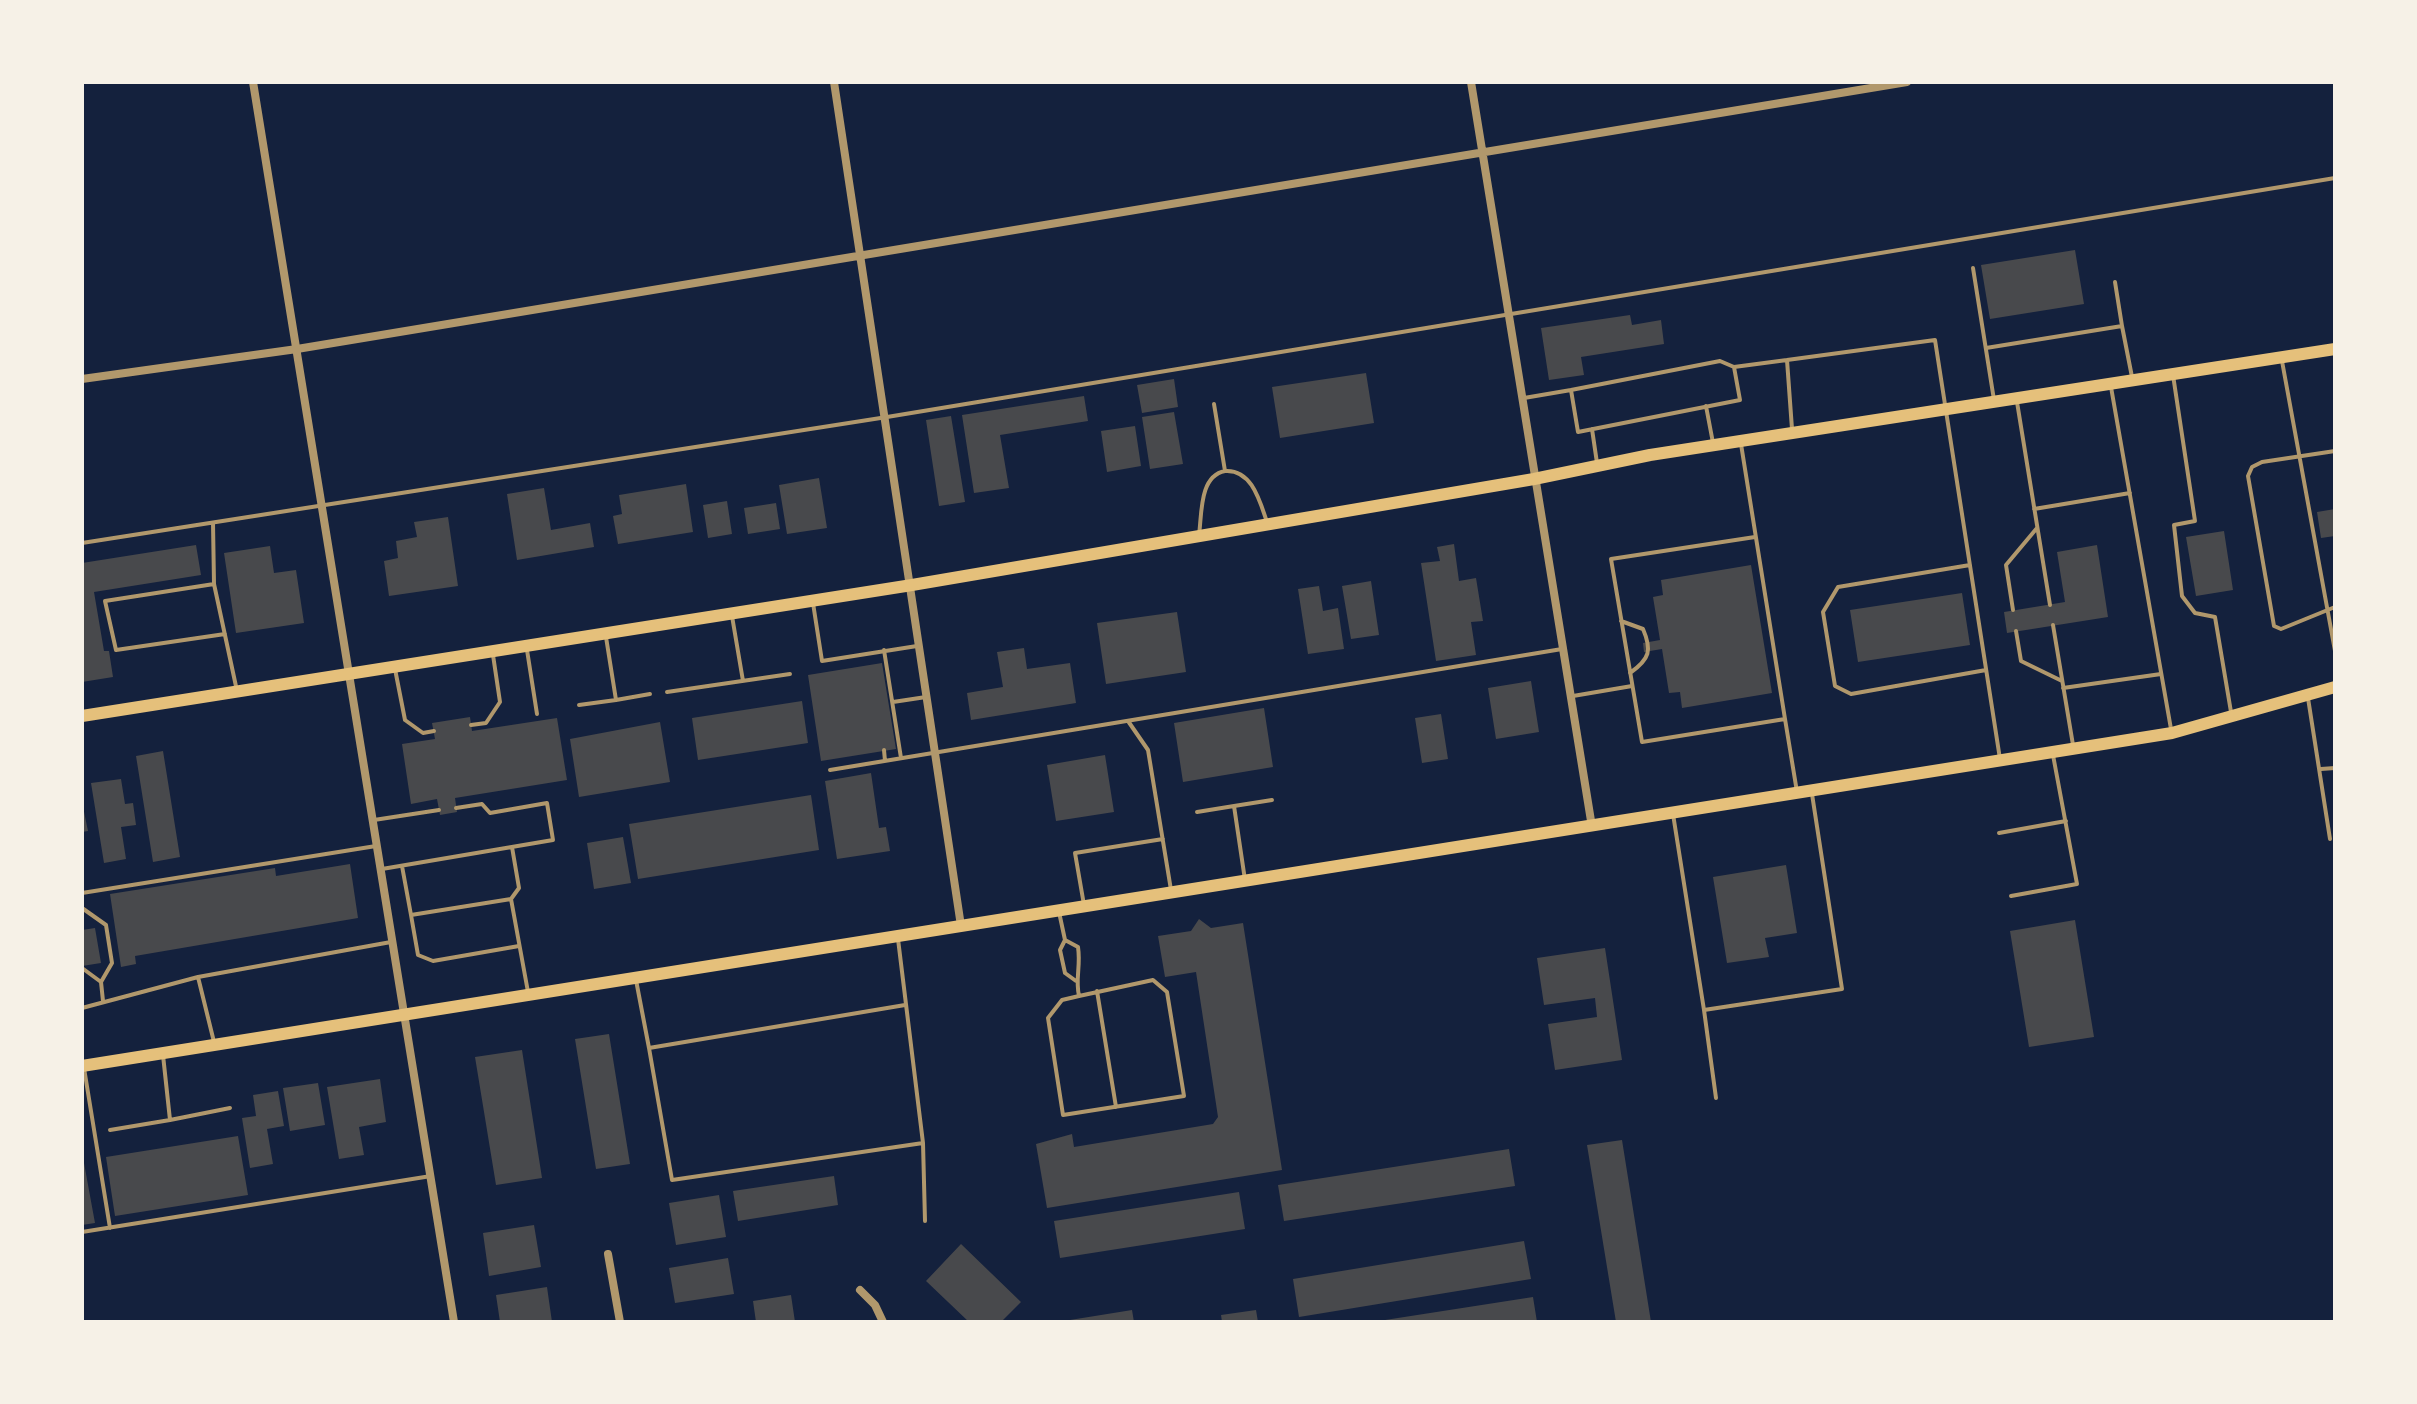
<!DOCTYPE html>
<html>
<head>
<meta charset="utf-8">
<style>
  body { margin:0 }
  #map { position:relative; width:2417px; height:1404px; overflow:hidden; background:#14213d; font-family:"Noto Serif",serif }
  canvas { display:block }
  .frame { position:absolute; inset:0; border:84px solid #f6f1e7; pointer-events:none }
</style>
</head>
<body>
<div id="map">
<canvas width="2417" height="1404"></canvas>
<div class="frame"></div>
</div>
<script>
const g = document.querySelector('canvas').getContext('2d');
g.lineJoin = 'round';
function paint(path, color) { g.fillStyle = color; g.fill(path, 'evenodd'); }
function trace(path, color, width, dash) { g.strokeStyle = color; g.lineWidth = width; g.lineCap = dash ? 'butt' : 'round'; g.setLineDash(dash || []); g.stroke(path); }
paint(new Path2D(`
  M2075,250L2084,304L1990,319L1981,265Z
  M1630,315L1632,325L1661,320L1664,344L1581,357L1584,375L1549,380L1541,328Z
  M1366,373L1374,423L1280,438L1272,387Z
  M1174,379L1178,407L1142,413L1137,385Z
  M1084,396L1088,421L1000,435L1009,488L974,493L962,415Z
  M1174,412L1183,464L1150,469L1142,417Z
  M951,416L965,502L939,506L926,420Z
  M1135,426L1141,466L1107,472L1101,431Z
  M819,478L827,528L787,534L779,485Z
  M686,484L693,532L618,544L613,516L622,514L619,495Z
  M544,488L551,530L590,523L594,547L517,560L507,494Z
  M727,501L732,534L708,538L703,505Z
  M776,503L780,529L748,534L744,508Z
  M2335,509V536L2321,538L2317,512Z
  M448,517L458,586L389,596L384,561L398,558L396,541L417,537L414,522Z
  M2224,531L2233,590L2196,596L2186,537Z
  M1454,544L1459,581L1476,578L1483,621L1471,622L1476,655L1436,661L1421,563L1440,561L1437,547Z
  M196,545L201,575L94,592L104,651H109L113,677L82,682V563Z
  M2097,545L2108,617L2007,633L2004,612L2065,602L2057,552Z
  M270,546L274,573L296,570L304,623L236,633L224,553Z
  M1751,565L1772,693L1682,708L1680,692L1669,693L1662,649L1644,652L1643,643L1660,640L1653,597L1663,595L1661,580Z
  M1371,581L1379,635L1351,639L1342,586Z
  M1319,586L1323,611L1338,608L1344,649L1308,654L1298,589Z
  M1962,593L1970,645L1858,662L1850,610Z
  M1177,612L1186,672L1106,684L1097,623Z
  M1024,648L1027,669L1070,663L1076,703L971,720L967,693L1003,687L997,652Z
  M882,663L896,749L821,761L808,675Z
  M1531,681L1539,732L1496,739L1488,688Z
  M802,701L808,743L698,760L692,718Z
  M1264,708L1273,767L1183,782L1174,723Z
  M1441,714L1448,759L1422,763L1415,718Z
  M470,717L472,731L557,718L567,780L455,798L457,812L440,815L437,799L411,804L402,744L435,739L432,723Z
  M660,722L670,782L579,797L570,739Z
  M163,751L180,857L153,862L136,756Z
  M1105,755L1114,812L1056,821L1047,765Z
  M871,773L879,828L886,827L890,851L837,859L825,781Z
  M121,779L125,804L133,803L136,825L121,827L126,859L104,863L91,783Z
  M811,795L819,850L638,879L629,824Z
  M82,802L88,831L82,832Z
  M623,837L631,883L594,889L587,843Z
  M350,864L358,918L135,956L136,964L121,967L110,894L275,868L276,876Z
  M1786,865L1797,933L1765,938L1769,957L1727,963L1713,877Z
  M1199,919L1211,928L1243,923L1282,1170L1047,1208L1036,1144L1072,1134L1074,1147L1213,1124L1218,1117L1196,972L1165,977L1158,936L1191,931Z
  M2075,920L2094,1037L2029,1047L2010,931Z
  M95,928L101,963L82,966V930Z
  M1605,948L1622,1060L1555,1070L1548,1024L1597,1017L1595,998L1544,1005L1537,958Z
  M609,1034L630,1164L596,1169L575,1039Z
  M522,1050L542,1178L496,1185L475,1057Z
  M380,1079L386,1122L359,1127L364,1155L339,1159L327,1087Z
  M318,1083L325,1125L290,1131L283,1088Z
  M278,1091L284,1126L267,1129L273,1164L250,1168L242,1118L256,1116L253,1095Z
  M238,1136L248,1195L115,1216L106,1157Z
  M1622,1140L1651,1322H1616L1587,1145Z
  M1509,1149L1515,1186L1284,1221L1278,1185Z
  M82,1152L95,1223L82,1225Z
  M834,1176L838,1205L738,1221L733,1191Z
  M1239,1192L1245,1229L1060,1258L1054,1221Z
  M719,1195L726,1237L676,1245L669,1203Z
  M534,1225L541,1267L489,1276L483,1233Z
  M1524,1241L1531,1279L1299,1317L1293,1279Z
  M961,1244L1021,1302L1001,1322H969L926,1281Z
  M728,1258L734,1294L675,1303L669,1268Z
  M547,1287L552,1322H500L496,1295Z
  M791,1295L795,1322H756L753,1301Z
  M1533,1297L1537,1322H1385V1320Z
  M1132,1310L1134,1322H1070V1320Z
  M1256,1310L1258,1322H1222L1221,1315Z`), '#48494c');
trace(new Path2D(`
  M1973,268L1994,400
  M2115,282L2122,326
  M1986,348L2122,326L2132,377
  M2282,361L2335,651
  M2173,375L2195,521L2174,525L2182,596L2195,613L2215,617L2231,712
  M2111,387L2171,729
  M1571,390L1720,361L1734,367L1787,360
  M1524,398L1571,390L1578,432L1740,400L1734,367
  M2017,402L2050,605
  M1214,404L1225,471
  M1706,406L1713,443
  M1592,429L1597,463
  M1792,429L1787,360L1935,340L2000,759
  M1741,444L1785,719L1642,742L1611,559L1755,537
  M2335,451L2262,462L2252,467L2248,476L2274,626L2281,629L2335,607
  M2034,509L2130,493
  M213,523L214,584
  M1199,535C1202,514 1199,476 1225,471C1252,469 1260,502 1267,522
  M82,543L887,417L2335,178
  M1970,565L1838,587L1823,612L1835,686L1851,694L1986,670
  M813,603L822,661L917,646
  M2013,610L2006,565L2037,528
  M732,616L743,681
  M1621,621L1643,629C1652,650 1650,659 1630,673
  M2053,625L2073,745
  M2016,631L2021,661L2062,681
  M225,634L116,650L105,601L214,584L237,691
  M527,650L537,714
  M884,650L901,758
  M395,669L405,720L423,733L434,731
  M2063,688L2161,674
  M667,692L790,674
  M1573,696L1632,686
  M2308,698L2330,839
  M616,700L650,694
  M893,702L926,697
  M579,705L616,700L606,637
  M1785,719L1797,792
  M1128,721L1148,750L1171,890
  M471,725L486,723L500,702L493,655
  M884,750L885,761
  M2321,769L2335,768
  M830,770L1562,649
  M1234,806L1272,800
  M1197,812L1234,806L1245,880
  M1673,814L1704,1010L1842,989L1812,794
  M374,820L439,810
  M1999,833L2066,821
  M512,847L519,888L511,899L528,992
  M402,866L411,915
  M382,869L553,840L547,803L490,813L482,804L456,808
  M82,893L376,846
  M2011,896L2077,884L2053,755
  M511,899L411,915L418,955L433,961L519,946
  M1084,905L1075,853L1163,839
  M82,908L106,925L112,963L101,982
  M1059,912L1065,940L1060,950L1065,973L1076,981
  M898,939L923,1143L925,1221
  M1065,940L1078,947C1081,967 1075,978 1079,996L1062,1000L1048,1018L1063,1115L1184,1096L1167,992L1153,980L1079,996
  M82,968L101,982L103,1001
  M636,980L649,1048L905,1005
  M1097,991L1116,1107
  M82,1008L198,977
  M1704,1010L1716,1098
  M214,1042L198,977L391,942
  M649,1048L672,1180L923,1143
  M84,1068L110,1228
  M170,1120L230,1108
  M110,1130L170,1120L163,1055
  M82,1232L431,1176`), '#b1986c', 4);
trace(new Path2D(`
  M253,82L454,1322
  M834,82L961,926
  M1471,82L1592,827
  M82,379L297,349L1907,82
  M608,1254L620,1322
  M860,1290L875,1305L883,1322`), '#b1986c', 8);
trace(new Path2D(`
  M82,716L912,585L1534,479L1650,455L2335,349
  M82,1066L2172,733L2335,687`), '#e5c07b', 12);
</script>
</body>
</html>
